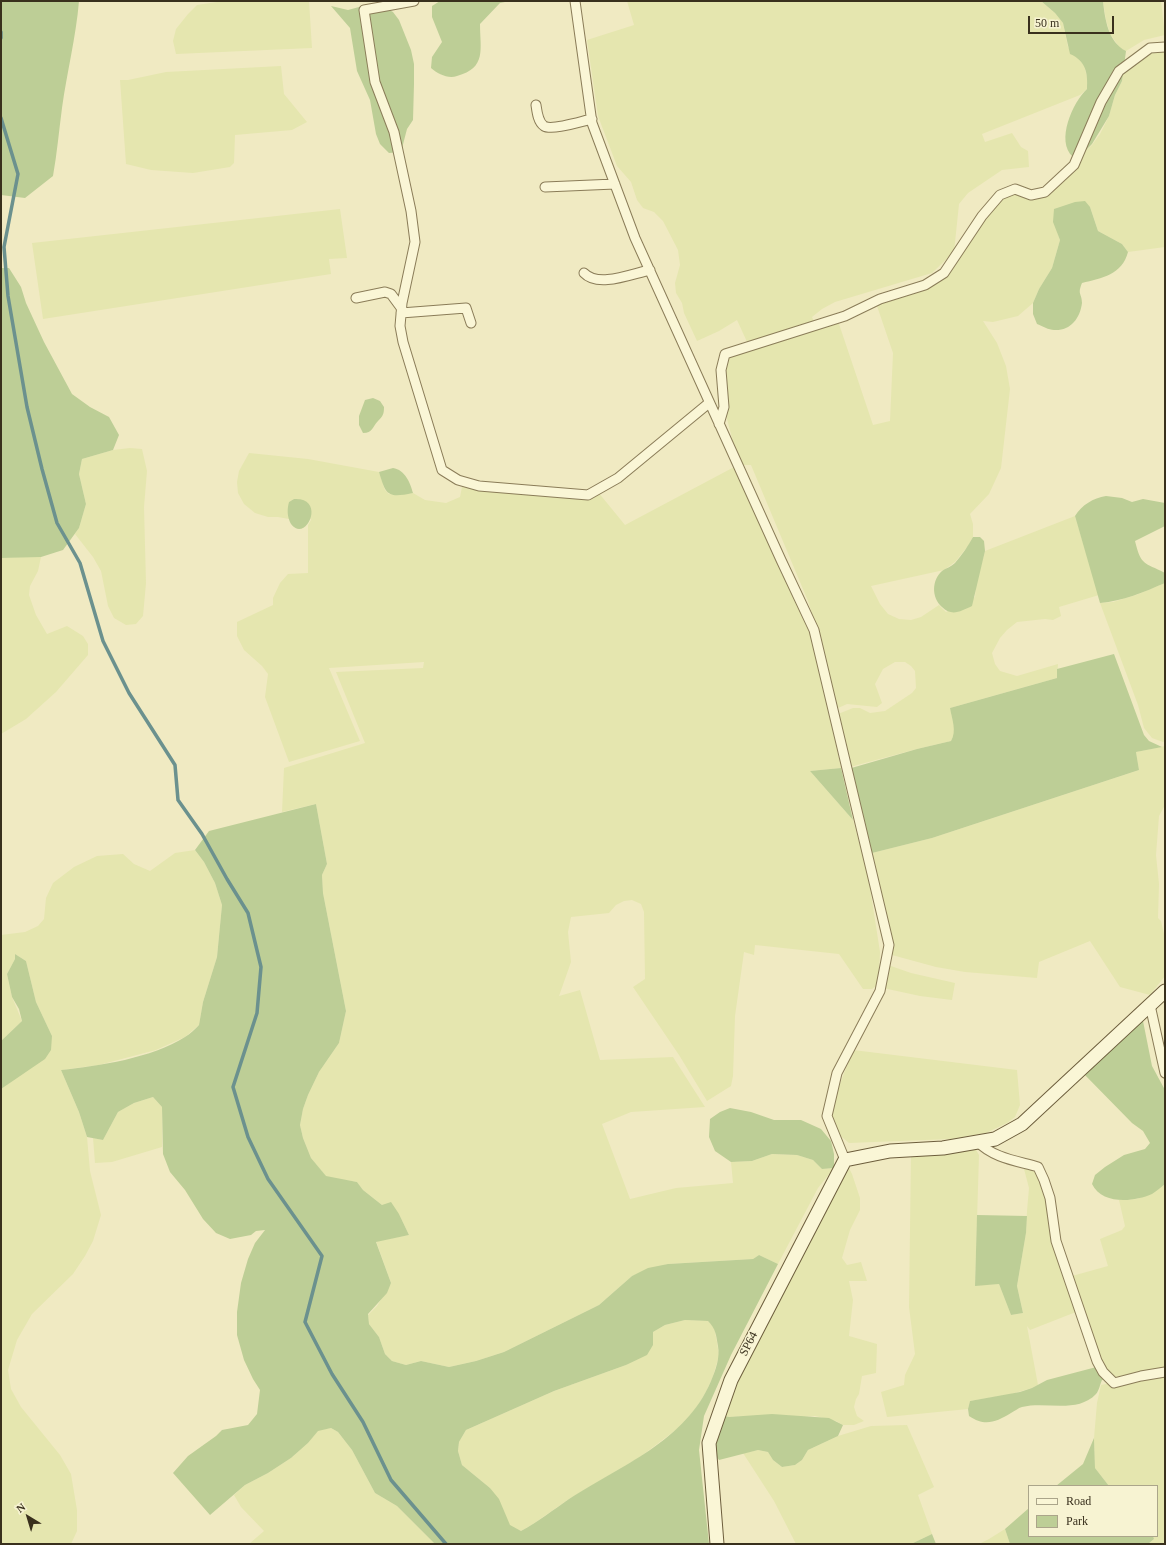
<!DOCTYPE html>
<html>
<head>
<meta charset="utf-8">
<style>
  body { margin:0 }
  #map { position:relative; width:1166px; height:1545px; overflow:hidden; background:#f0eac2; font-family:"Times New Roman",serif }
  canvas { display:block }
  .frame { position:absolute; inset:0; border:2px solid #39301d; pointer-events:none }
  .legend { position:absolute; left:1028px; top:1485px; width:130px; height:52px; box-sizing:border-box; background:#f7f3d2; border:1px solid #aba58a; margin:0; padding:5px 7px; list-style:none; font-size:12px; color:#39301d }
  .legend li { display:flex; align-items:center; gap:8px; height:20px }
  .legend b { width:20px; border:1px solid #aba58a }
  .north { position:absolute; left:8px; top:1497px; width:40px; height:40px; -webkit-text-stroke:3px #f7f3d2; paint-order:stroke; rotate:322deg; font-size:11px; font-weight:700; line-height:16px; text-align:center; color:#39301d }
  .north::after { content:''; display:block; margin:auto; width:14px; height:18px; background:#39301d; clip-path:polygon(50% 0,100% 100%,50% 72%,0 100%) }
  .scale { position:absolute; left:1028px; top:16px; width:86px; height:18px; box-sizing:border-box; border:2px solid #39301d; border-top:0; padding-left:5px; font-size:12px; line-height:14px; white-space:nowrap; color:#39301d; -webkit-text-stroke:3px #f7f3d2; paint-order:stroke }
</style>
</head>
<body>
<div id="map">
<canvas width="1166" height="1545"></canvas>
<div class="frame"></div>
<ul class="legend">
<li><b style="height:5px;background:#faf6d6"></b>Road</li>
<li><b style="height:11px;background:#bdce96"></b>Park</li>
</ul>
<div class="north">N</div>
<div class="scale">50 m</div>
</div>
<script>
const g = document.querySelector('canvas').getContext('2d');
g.lineJoin = 'round';
function paint(path, color) { g.fillStyle = color; g.fill(path, 'evenodd'); }
function trace(path, color, width, dash) { g.strokeStyle = color; g.lineWidth = width; g.lineCap = dash ? 'butt' : 'round'; g.setLineDash(dash || []); g.stroke(path); }
function label(font, color, halo, rows, align = 'center') {
  g.font = font + ' "Times New Roman",serif'; g.lineWidth = 3; g.setLineDash([]); g.textBaseline = 'middle'; g.strokeStyle = halo; g.fillStyle = color; for (const [text, x, y, turn = 0] of rows) {
    g.save(); g.translate(x, y); g.rotate((+turn || 0) * Math.PI / 180); g.textAlign = isNaN(turn) ? turn : align; if (halo) g.strokeText(text, 0, 0); g.fillText(text, 0, 0); g.restore();
  }
}
paint(new Path2D(`
  M224,1H309L312,48L176,54L173,41L176,29L188,14L197,5Z
  M627,1H1041L1055,13L1063,23L1068,47L1084,65L1087,77V89L1080,95L982,134L985,142L1012,133L1021,147L1028,151L1029,167L1002,170L968,193L959,204L954,252L932,273L835,302L822,309L812,317L815,324L748,344L737,320L719,331L697,341L684,313L682,303L676,293L675,283L680,265L678,250L663,221L654,212L643,208L637,200L631,182L617,166L598,116L587,40L634,25Z
  M1103,1H1161L1165,35L1144,40L1126,51L1120,48L1110,34L1106,20Z
  M1165,49V247L1128,252L1122,244L1098,231L1090,207L1057,231L1060,240L1052,268L1039,289L1033,303L1018,316L993,322L983,321L997,343L1006,366L1010,389L1001,468L989,494L970,514L973,524V537L968,546L955,562L944,570L871,586L880,604L888,614L899,619L911,620L921,617L939,605L946,612L975,597L976,585L985,551L1075,516L1099,595L1059,607L1061,616L1053,620L1045,619L1017,622L1007,630L1000,638L992,653L995,664L1000,671L1017,676L1058,664L1057,678L950,708L954,726V735L951,741L917,749L850,767L838,714L853,708H860L870,713L885,711L912,693L916,688L915,671L911,666L905,662H895L883,669L875,684L882,703L877,707L847,704L836,709L820,639L808,601L751,465H743L733,442L725,411V365L730,356L838,321L873,425L890,421L893,353L876,303L941,277L1000,198L1015,194L1029,198L1046,194L1078,158L1092,145L1100,134L1109,116L1115,95L1122,81L1124,60L1151,50Z
  M281,66L284,94L307,122L292,130L235,135L234,163L230,167L193,173L151,170L126,164L120,80H128L166,72Z
  M340,209L347,258L329,259L331,274L43,319L32,243Z
  M130,448L142,449L147,471L144,507L146,583L143,616L136,624L126,625L114,618L108,606L101,571L93,557L75,534L79,528L86,504L79,474L82,459L113,450Z
  M249,453L308,459L379,472L385,490L389,494L397,495L413,493L425,500L446,503L460,497L462,487L537,493L598,492L625,525L736,466L814,642L841,768L810,771L853,820L868,875L880,952L879,975L876,986L872,989H863L839,954L755,945L754,955L744,952L735,1016L733,1076L731,1086L707,1101L679,1055L633,987L645,979L644,912L641,904L632,900L624,901L616,905L609,913L571,917L568,932L571,962L559,996L580,990L600,1060L673,1057L705,1107L631,1112L602,1124L630,1199L676,1188L733,1183L731,1162L752,1161L772,1154L797,1155L813,1160L822,1169L834,1168L818,1188L778,1264L759,1255L753,1259L668,1264L632,1276L599,1305L504,1352L476,1361L449,1367L421,1361L406,1365L392,1361L385,1354L379,1337L369,1324L368,1315L377,1306L391,1283L376,1241L409,1235L399,1214L382,1205L363,1190L357,1182L326,1177L311,1158L303,1138L300,1125L303,1109L308,1095L319,1072L339,1043L346,1011L323,893L322,875L327,864L316,804L282,812L284,768L365,743L336,672L423,668L424,662L329,668L360,741L289,762L265,697L268,674L262,666L244,650L237,636V622L273,605V598L280,583L288,574L308,573V525L311,520L299,499H294L289,502V519L278,517H268L255,513L244,504L238,493L237,482L239,471Z
  M21,557H41L38,571L30,586L29,595L36,615L47,634L67,626L83,636L88,644V655L56,692L26,719L1,734V558Z
  M1165,583V741L1163,742L1152,738L1144,728L1138,705L1100,603L1113,602L1136,595Z
  M1165,746V805L1159,816L1156,855L1159,884L1158,918L1161,921L1165,938V976L1150,995L1120,987L1090,941L1039,962L1037,978L965,972L936,967L892,955L872,853L932,838L1139,770L1136,752Z
  M195,850L204,862L215,883L222,905L217,957L203,1002L199,1025L185,1037L156,1050L99,1065L61,1070L79,1112L87,1137L90,1171L101,1215L93,1241L85,1256L73,1274L32,1314L17,1340L8,1370L11,1389L21,1407L60,1455L71,1474L77,1510V1531L71,1544H1V1089L10,1082L52,1036L36,1002L26,961L15,954V959L7,974L12,997L22,1021L1,1041V935L25,932L38,926L44,919L46,898L53,883L74,867L97,856L123,854L134,864L150,871L175,853Z
  M888,965L911,973L955,983L952,1000L920,996L883,988Z
  M853,1050L1017,1070L1020,1105L1015,1117L1007,1123L986,1133L951,1139L849,1143L837,1133L832,1116L838,1089Z
  M153,1097L162,1107V1147L112,1162L95,1163L93,1138L103,1140L118,1112L134,1103Z
  M975,1148L979,1155L975,1285L999,1284L1011,1315L1023,1313L1017,1286L1026,1233L1027,1211L1029,1188L1024,1169L1033,1167L1041,1182L1076,1312L1030,1330L1027,1326L1038,1385L1032,1388L1008,1395L970,1401L968,1409L887,1417L881,1392L904,1385L905,1375L915,1354L909,1307L911,1153Z
  M847,1164L852,1174L860,1198V1210L850,1230L842,1258L847,1265L861,1262L867,1281H849L853,1300L849,1336L877,1344L876,1373L862,1376L859,1394L856,1399L854,1407L857,1416L864,1421L854,1425H843L836,1421L815,1416L801,1417L780,1415L729,1417L720,1415Z
  M1165,1184V1367L1115,1377L1108,1372L1100,1358L1072,1276L1108,1266L1100,1239L1122,1230L1125,1226L1119,1200L1137,1199L1152,1193Z
  M685,1320L708,1321L714,1327L717,1342L719,1356L713,1376L707,1390L697,1407L681,1426L640,1457L569,1499L533,1524L521,1531L510,1526L490,1488L462,1465L458,1451L459,1442L466,1430L554,1391L626,1365L653,1345V1332L665,1325Z
  M1165,1372V1544H1148L1154,1539L1153,1536H1157V1486H1109L1095,1468L1094,1438L1097,1403L1101,1385Z
  M907,1425L934,1487L918,1495L932,1534L911,1544H796L774,1501L743,1453L758,1450L768,1452L773,1460L782,1467L795,1465L802,1460L808,1450L838,1436L871,1426Z
  M331,1428L338,1432L352,1450L375,1493L397,1506L435,1544H249L264,1531L241,1507L234,1495L245,1485L268,1473L291,1458L308,1443L318,1430Z
  M1005,1529L1010,1544H979L989,1539Z`), '#e5e6af');
paint(new Path2D(`
  M1,1H79C76,37 67,72 62,108C59,131 57,153 53,176L25,198L1,195Z
  M440,1H510L500,3L480,24C480,49 487,68 457,76C448,79 438,74 431,68L432,57L442,42L432,17V6Z
  M1041,1H1103C1105,19 1108,42 1126,51L1122,81L1115,95L1109,116L1092,144L1082,154L1073,157C1055,141 1073,102 1087,89C1088,73 1086,61 1070,54L1063,23L1055,13Z
  M370,4H378L393,12L399,20L411,50L414,64V84L413,120L407,129L401,152L389,153L380,144L376,134L370,100L357,71L350,28L331,6L348,10Z
  M1085,201L1090,207L1098,231L1122,244L1128,252C1122,275 1102,278 1082,283C1077,295 1082,293 1082,303C1080,319 1070,331 1054,330C1049,330 1042,326 1037,324L1033,314V303L1039,289L1052,268L1060,240L1053,222L1054,209L1075,202Z
  M1,268H9L21,287L26,303L44,342L72,394L90,407L109,417L119,435L113,450L82,459L79,474L86,504L79,528L63,550L41,557L1,558Z
  M373,398L380,401L384,407C384,414 383,416 378,421C372,427 373,433 363,433L359,425V416L365,400Z
  M393,468C405,470 410,482 413,493C388,498 386,496 379,472Z
  M1106,496L1122,498L1132,502L1143,499L1165,503V526L1135,541C1141,566 1144,562 1165,573V583C1144,592 1123,601 1100,603L1075,516C1082,505 1093,498 1106,496Z
  M294,499C327,497 306,544 291,524C287,517 287,509 289,502Z
  M973,537H980L984,541L985,551L972,606C961,611 952,617 942,607C931,597 932,580 942,571C946,568 951,567 955,563C962,555 968,546 973,537Z
  M1114,654L1144,735L1149,741L1162,747L1136,752L1139,770L932,838L872,853L848,769L917,749L951,741C957,731 952,720 950,708L1057,678V669Z
  M841,768L853,820L810,771Z
  M316,804L327,864L322,875L323,893L346,1011L339,1043L319,1072L308,1095L303,1109L300,1125L303,1138L311,1158L326,1176L357,1182L363,1190L382,1205L391,1202L399,1214L409,1235L376,1242L391,1283L387,1293L368,1314L369,1324L379,1337L385,1354L392,1361L406,1365L421,1361L449,1367L476,1361L504,1352L599,1305L632,1276L648,1268L668,1264L753,1259L759,1255L778,1264L731,1355L704,1416L699,1450L709,1544H435L397,1506L375,1493L352,1450L338,1432L331,1428L318,1431L308,1443L291,1458L268,1473L245,1485L210,1515L173,1473L188,1456L216,1436L222,1430L248,1425L257,1414L260,1390L253,1379L244,1360L237,1335V1312L241,1283L248,1259L255,1243L265,1230L256,1231L251,1235L230,1239L216,1233L203,1219L185,1190L170,1172L163,1154L162,1107L153,1097L134,1103L118,1112L103,1140L87,1137L79,1112L61,1070C99,1066 152,1058 185,1037C190,1034 195,1029 199,1025L203,1002L217,957L222,905L215,883L204,862L195,850L209,831ZM685,1320L708,1321C716,1329 716,1335 718,1346C720,1358 716,1369 711,1381C686,1441 620,1466 569,1499C553,1510 538,1522 521,1531L510,1525L499,1499L490,1488L462,1465L458,1451L459,1442L466,1430L554,1391L626,1365L647,1355L653,1345V1332L665,1325Z
  M15,954L26,961L36,1002L52,1036L51,1050L45,1059L1,1089V1041L22,1021L19,1009L12,997L7,974L15,959Z
  M1142,1016L1152,1066L1165,1090V1184C1161,1187 1157,1191 1152,1194C1134,1202 1102,1205 1092,1184L1095,1175L1105,1167L1124,1155L1145,1149L1150,1143L1143,1131L1132,1123L1083,1073Z
  M730,1108L751,1112L774,1120H801L821,1129L831,1141L834,1154V1168L822,1169L813,1160L797,1155L772,1154L752,1161L731,1162L715,1151L709,1137L710,1119L720,1112Z
  M977,1215L1027,1216L1026,1233L1017,1286L1023,1313L1011,1315L999,1284L975,1286Z
  M1104,1365L1108,1372L1115,1377L1102,1380C1100,1384 1099,1391 1096,1394C1077,1414 1046,1401 1022,1407C1018,1408 1015,1411 1011,1413C996,1422 985,1427 969,1416L968,1409L970,1401L1020,1392L1032,1388L1047,1380Z
  M772,1414L829,1418L843,1425L838,1436L808,1450L802,1460L795,1465L782,1467L773,1460L768,1452L758,1450L719,1460L713,1452L720,1415L729,1417Z
  M1094,1438L1095,1468L1109,1486H1056L1083,1464Z
  M1029,1508V1536H1153L1154,1539L1148,1544H1010L1005,1529Z
  M932,1534L936,1544H911Z`), '#bdce96');
trace(new Path2D(`
  M1,32V38
  M1,118L18,174L4,247L8,296L27,407L42,469L57,523L80,563L103,641L129,693L175,765L178,800L202,834L227,879L248,913L261,967L257,1013L233,1087L248,1137L268,1179L322,1256L305,1322L332,1374L363,1422L391,1480L446,1544`), '#6b918e', 3.5);
const street = new Path2D(`
  M414,1L364,10L375,82L394,132L411,211L415,242L402,303L400,326L403,342L442,470L458,480L479,486L588,495L618,478L709,403
  M575,1L592,123L635,238L781,560L814,630L889,945L880,991L837,1073L827,1116L845,1160
  M536,105C537,112 538,122 544,126C552,131 582,121 592,119
  M545,187L615,184
  M584,273C598,288 631,274 650,270
  M356,298L385,292L391,294L402,309
  M401,313L466,308L471,323
  M719,424L724,407L721,370L725,354L845,316L880,299L925,285L944,273L982,216L1000,195L1015,189L1031,195L1045,192L1074,165L1101,102L1119,71L1150,48L1165,47
  M1150,1005L1165,1073
  M978,1142C993,1158 1018,1161 1038,1167L1044,1180L1050,1198L1056,1241L1097,1361L1103,1372L1114,1383L1141,1376L1165,1372`);
const secondary = new Path2D(`
  M717,1544L709,1443L731,1380L845,1160L890,1151L943,1148L995,1139L1022,1124L1165,991`);
trace(street, '#8a7c58', 11);
trace(secondary, '#6c5d3c', 15);
trace(street, '#faf6d6', 9);
trace(secondary, '#faf6d6', 13);
label('12px', '#39301d', '#f7f3d2', [
  ["SP64",749,1344,-63]
]);
</script>
</body>
</html>
